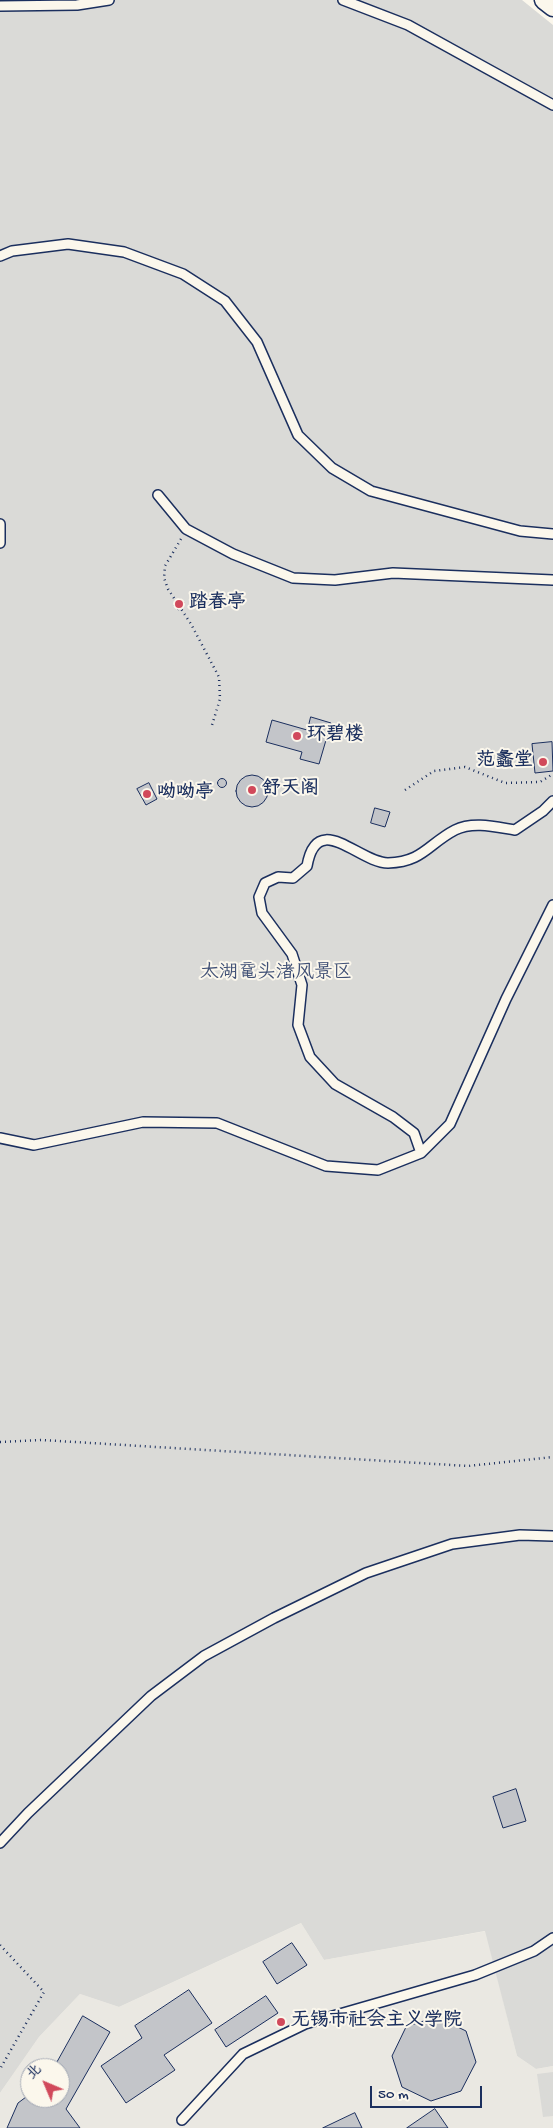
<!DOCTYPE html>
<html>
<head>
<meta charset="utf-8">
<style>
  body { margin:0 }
  #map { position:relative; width:553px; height:2128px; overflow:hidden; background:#fbf7ec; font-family:"Gochi Hand","LXGW WenKai TC",sans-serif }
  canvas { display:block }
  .north { position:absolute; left:20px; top:2058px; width:50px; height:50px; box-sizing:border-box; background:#fbf7ec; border:1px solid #a1a7b3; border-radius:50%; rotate:315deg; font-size:14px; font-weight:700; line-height:20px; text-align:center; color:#1b2f5e }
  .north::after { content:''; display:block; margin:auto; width:18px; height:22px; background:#d1495b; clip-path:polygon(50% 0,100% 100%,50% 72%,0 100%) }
  .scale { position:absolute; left:370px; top:2086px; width:112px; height:22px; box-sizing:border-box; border:2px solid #1b2f5e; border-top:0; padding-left:6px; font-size:15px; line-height:18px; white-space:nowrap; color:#1b2f5e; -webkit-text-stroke:4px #fbf7ec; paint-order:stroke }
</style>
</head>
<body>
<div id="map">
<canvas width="553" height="2128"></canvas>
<div class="north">北</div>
<div class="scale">50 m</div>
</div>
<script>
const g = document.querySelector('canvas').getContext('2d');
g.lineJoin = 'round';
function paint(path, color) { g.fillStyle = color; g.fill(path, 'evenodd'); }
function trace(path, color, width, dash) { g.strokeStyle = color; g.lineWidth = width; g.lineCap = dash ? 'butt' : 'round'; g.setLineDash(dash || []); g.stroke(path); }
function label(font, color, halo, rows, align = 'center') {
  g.font = font + ' "Gochi Hand","LXGW WenKai TC",sans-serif'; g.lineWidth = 4; g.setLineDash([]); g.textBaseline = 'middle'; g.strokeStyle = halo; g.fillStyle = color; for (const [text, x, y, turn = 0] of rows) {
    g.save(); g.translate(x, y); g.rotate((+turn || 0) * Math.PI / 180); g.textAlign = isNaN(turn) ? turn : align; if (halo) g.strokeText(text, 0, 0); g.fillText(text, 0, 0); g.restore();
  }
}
paint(new Path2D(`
  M301,1923L324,1960L486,1931L517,2056L536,2069L553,2066V2128H0V2093L39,2037L80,1994L119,2007ZM30,2068H60V2098H30Z`), '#eae8e2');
paint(new Path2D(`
  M0,0H522L553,25V2066L536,2069L517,2056L485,1931L324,1960L301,1923L119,2007L80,1994L39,2037L0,2093Z
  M553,2072V2116L543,2117L537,2074Z`), '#dadad7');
const building = new Path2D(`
  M180,599L184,602L183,607L178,610L174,606L175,601Z
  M311,717L331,723L319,764L300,759L302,752L266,742L272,720L307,730Z
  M552,742L553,771L535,773L532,744Z
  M236 791a16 16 0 1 1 32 0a16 16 0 1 1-32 0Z
  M217.5 783a4.5 4.5 0 1 1 9 0a4.5 4.5 0 1 1-9 0Z
  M149,783L157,799L146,805L137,789Z
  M375,808L390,812L385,827L371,823Z
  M516,1789L526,1821L503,1828L493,1797Z
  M292,1943L307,1965L277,1984L263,1962Z
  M189,1990L212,2023L164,2055L175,2070L126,2103L101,2066L142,2038L135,2026Z
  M266,1996L278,2013L226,2047L215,2030Z
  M83,2016L110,2032L66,2109L80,2128H7L18,2103L30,2094V2098H60V2068H54Z
  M437,2017L466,2031L476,2062L461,2091L431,2101L402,2087L392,2056L406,2027Z
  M435,2109L448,2128H407Z
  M355,2113L362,2128H323Z`);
paint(building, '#c3c5c9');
trace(building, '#1b2f5e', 1);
const lane = new Path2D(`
  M343,0L408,25L553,105
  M0,6L77,5L109,0
  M0,256L12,251L68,244L124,252L183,274L225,301L257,342L298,435L332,468L371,491L520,531L553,534
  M158,495L186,529L233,554L293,578L335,580L393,573L553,580
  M0,524V543
  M0,1138L34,1145L143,1122L217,1123L326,1166L378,1170L421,1153L450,1124L506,999L553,905
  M421,1153L414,1133L393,1117L335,1084L310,1057L298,1025L302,985L292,954L262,913L259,897L265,883L278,877L293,878L307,866C317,809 359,863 388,863C423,862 428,844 455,830C473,821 496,827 515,830L543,811L553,801
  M0,1843L28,1813L151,1696L204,1656L274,1618L366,1573L452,1544L520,1535L553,1536
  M182,2120L243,2054L305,2024L475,1975L534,1951L553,1938`);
const street = new Path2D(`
  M544,0L553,7`);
trace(lane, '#1b2f5e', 12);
trace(street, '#1b2f5e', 21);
trace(new Path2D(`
  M181,539L165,566L164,578L168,589L191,624L219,677L220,699L212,725
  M405,790L434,771L465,767L505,783L540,782L553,774
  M0,1442L42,1440L468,1466L553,1457
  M0,1945L44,1992L0,2069`), '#1b2f5e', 2.5, [1, 4]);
trace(lane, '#fbf7ec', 9);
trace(street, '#fbf7ec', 18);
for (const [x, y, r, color] of [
  [179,604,5,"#d1495b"],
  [297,736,5,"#d1495b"],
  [543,762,5,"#d1495b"],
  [252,790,5,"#d1495b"],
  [147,794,5,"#d1495b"],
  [281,2022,5,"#d1495b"]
]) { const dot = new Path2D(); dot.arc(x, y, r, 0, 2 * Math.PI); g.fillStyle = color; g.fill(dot); trace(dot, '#fbf7ec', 2); }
label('bold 19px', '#1b2f5e', '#fbf7ec', [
  ["踏春亭",189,604],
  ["环碧楼",307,736],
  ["范蠡堂",533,762,"right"],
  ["舒天阁",262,790],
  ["呦呦亭",157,794],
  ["无锡市社会主义学院",291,2022]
], 'left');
label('19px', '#415176', '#fbf7ec', [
  ["太湖鼋头渚风景区",276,974]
]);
</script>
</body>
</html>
